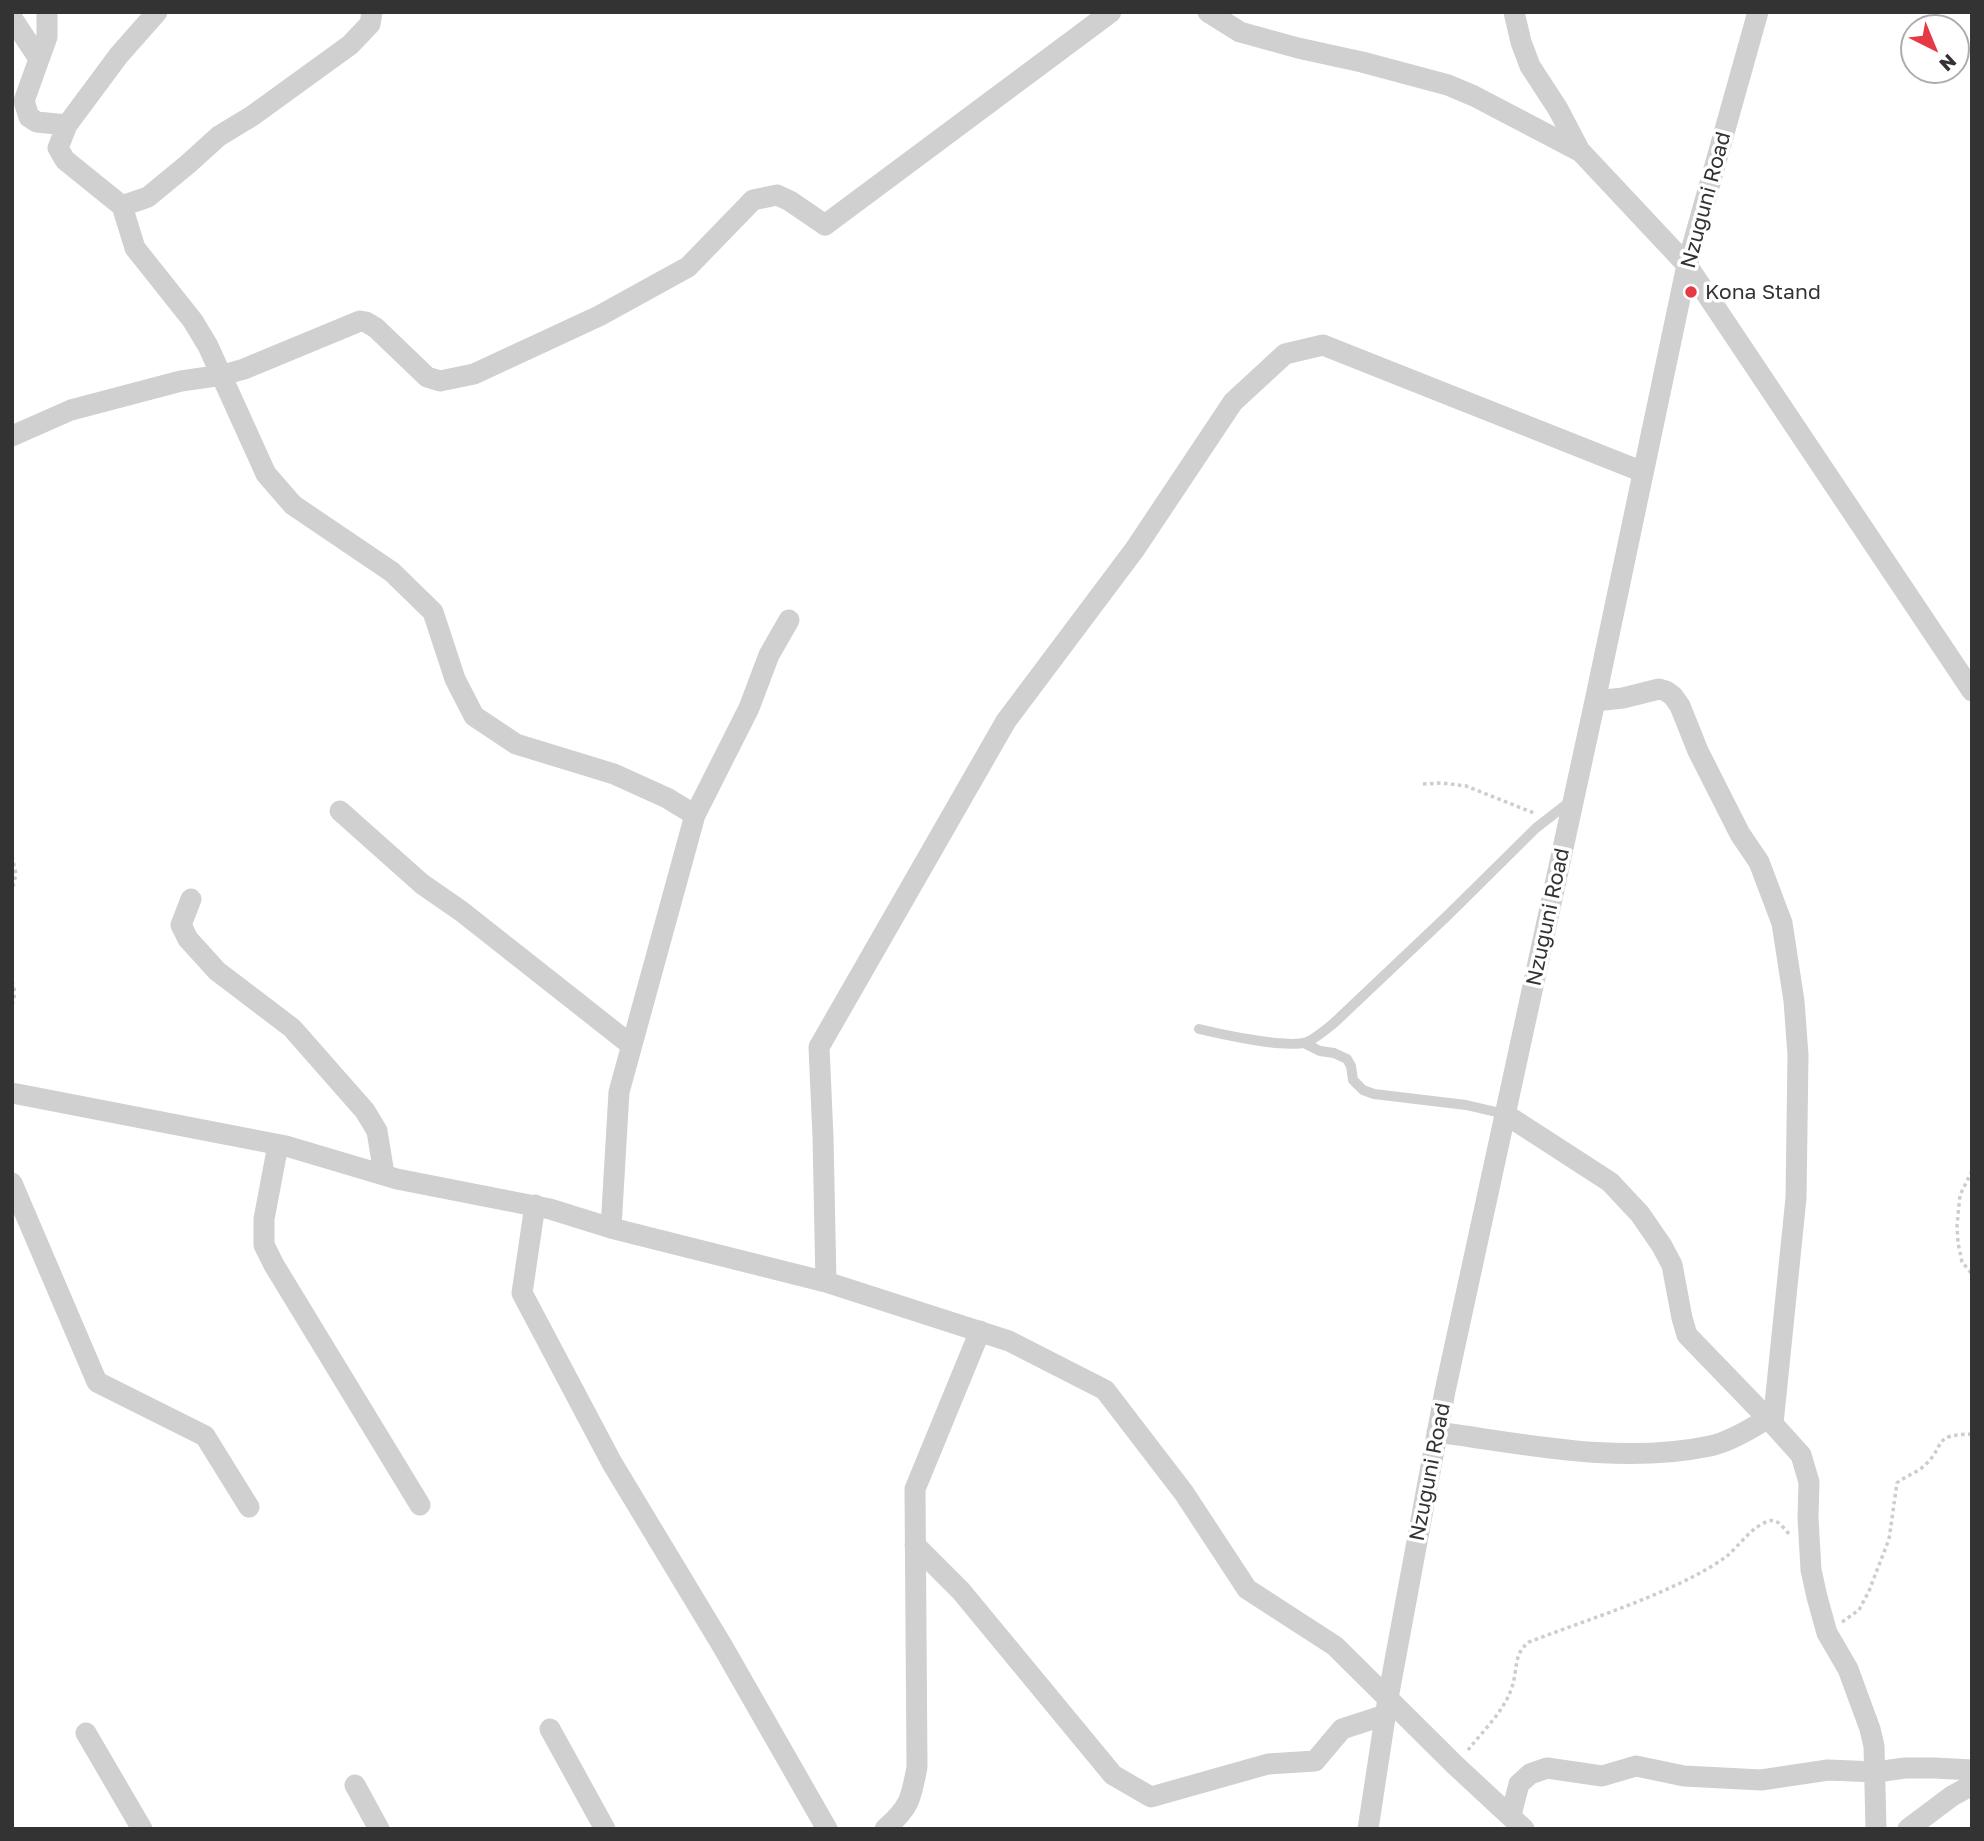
<!DOCTYPE html>
<html>
<head>
<meta charset="utf-8">
<style>
  body { margin:0 }
  #map { position:relative; width:1984px; height:1841px; overflow:hidden; background:#fff; font-family:"Golos Text",sans-serif }
  canvas { display:block }
  .frame { position:absolute; inset:0; border:14px solid #333; pointer-events:none }
  .north { position:absolute; left:1900px; top:14px; width:70px; height:70px; box-sizing:border-box; background:#fff; border:2px solid #adadad; border-radius:50%; rotate:137deg; font-size:19px; font-weight:700; line-height:28px; text-align:center; color:#333 }
  .north::after { content:''; display:block; margin:auto; width:24px; height:32px; background:#e63946; clip-path:polygon(50% 0,100% 100%,50% 72%,0 100%) }
</style>
</head>
<body>
<div id="map">
<canvas width="1984" height="1841"></canvas>
<div class="frame"></div>
<div class="north">N</div>
</div>
<script>
const g = document.querySelector('canvas').getContext('2d');
g.lineJoin = 'round';
function trace(path, color, width, dash) { g.strokeStyle = color; g.lineWidth = width; g.lineCap = dash ? 'butt' : 'round'; g.setLineDash(dash || []); g.stroke(path); }
function label(font, color, halo, rows, align = 'center') {
  g.font = font + ' "Golos Text",sans-serif'; g.lineWidth = 7; g.setLineDash([]); g.textBaseline = 'middle'; g.strokeStyle = halo; g.fillStyle = color; for (const [text, x, y, turn = 0] of rows) {
    g.save(); g.translate(x, y); g.rotate((+turn || 0) * Math.PI / 180); g.textAlign = isNaN(turn) ? turn : align; if (halo) g.strokeText(text, 0, 0); g.fillText(text, 0, 0); g.restore();
  }
}
trace(new Path2D(`
  M1423,784L1442,783L1466,786L1534,813
  M12,856L16,874L12,890
  M12,981L15,993L12,1006
  M1972,1171L1960,1195L1957,1225L1958,1243L1962,1262L1972,1274
  M1842,1622L1859,1610L1869,1591L1889,1539L1897,1483C1905,1476 1917,1473 1925,1465C1947,1444 1931,1435 1972,1434
  M1468,1750C1483,1731 1505,1710 1512,1687C1518,1669 1513,1654 1529,1642C1586,1620 1646,1602 1700,1573C1709,1568 1719,1562 1727,1556C1740,1545 1752,1526 1769,1521C1778,1518 1784,1529 1790,1535`), '#cdcdcd', 3.5, [3.5, 3.5]);
trace(new Path2D(`
  M1199,1029C1220,1034 1288,1049 1307,1042C1316,1038 1325,1030 1334,1023L1447,916L1536,828L1572,800
  M1304,1043L1320,1051L1334,1053L1347,1059L1351,1066L1353,1080L1363,1090L1374,1094L1466,1105L1505,1114`), '#d0d0d0', 10);
trace(new Path2D(`
  M47,12V37L24,101L29,117L37,122L67,125
  M372,12L370,24L350,45L252,116L219,136L188,164L148,197L122,206L135,248L193,321L208,346L266,474L293,505L392,572L433,612L455,679L474,716L516,744L614,774L667,798L695,815L619,1092L611,1228
  M1208,12L1240,32L1298,48L1362,62L1448,85L1474,96L1581,152L1687,265L1972,691
  M1514,12L1521,42L1530,66L1558,109L1580,151
  M12,18L39,59
  M122,206L65,160L58,148L67,125L119,55L157,12
  M12,436L71,410L181,381L223,375L244,369L360,321L366,322L376,328L427,377L440,381L474,374L599,316L688,267L753,200L777,195L790,201L825,225L1111,12
  M1595,701L1623,698L1659,689L1666,691L1673,696L1680,706L1698,751L1740,834L1759,862L1782,923L1794,1001L1798,1055L1796,1198L1773,1424
  M340,811L422,884L461,911L631,1045
  M695,815L749,708L769,655L789,620
  M191,899L181,925L188,939L217,971L292,1028L365,1111L377,1131L384,1174
  M12,1093L286,1146L397,1179L550,1209L611,1228L826,1282L1009,1341L1105,1390L1184,1493L1247,1589L1335,1646L1455,1765L1524,1829
  M1505,1114L1610,1182L1640,1214L1662,1246L1672,1265L1682,1318L1687,1335L1773,1424L1801,1455L1809,1482L1808,1518L1811,1570L1817,1597L1827,1633L1848,1669L1870,1729L1874,1746L1876,1829
  M278,1145L264,1219V1245L274,1265L420,1505
  M12,1183L97,1382L205,1436L249,1507
  M535,1205L522,1293L612,1463L723,1647L827,1829
  M826,1282L823,1137L819,1047L1006,721L1135,549L1233,402L1285,354L1323,345L1643,472
  M1437,1432C1526,1444 1620,1465 1710,1446C1729,1442 1751,1429 1768,1418
  M915,1545L961,1591L1113,1775L1151,1797L1268,1764L1315,1761L1342,1729L1385,1715
  M550,1729L605,1829
  M86,1733L142,1829
  M355,1785L379,1829
  M1511,1815L1519,1784L1530,1774L1547,1768L1602,1776L1636,1766L1684,1776L1761,1780L1828,1770L1876,1772L1905,1768H1935L1972,1770
  M885,1829C910,1807 911,1799 917,1767L915,1489L980,1331
  M1368,1829L1388,1698L1445,1391L1595,701L1687,265L1758,12
  M1908,1829L1952,1796L1972,1785`), '#d0d0d0', 21);
for (const [x, y, r, color] of [
  [1691,292,7,"#e63946"]
]) { const dot = new Path2D(); dot.arc(x, y, r, 0, 2 * Math.PI); g.fillStyle = color; g.fill(dot); trace(dot, '#fff', 2.5); }
label('21px', '#333', '#fff', [
  ["Nzuguni Road",1706,200,-75],
  ["Nzuguni Road",1548,917,-78],
  ["Nzuguni Road",1430,1472,-79]
]);
label('21px', '#333', '#fff', [
  ["Kona Stand",1705,292]
], 'left');
</script>
</body>
</html>
